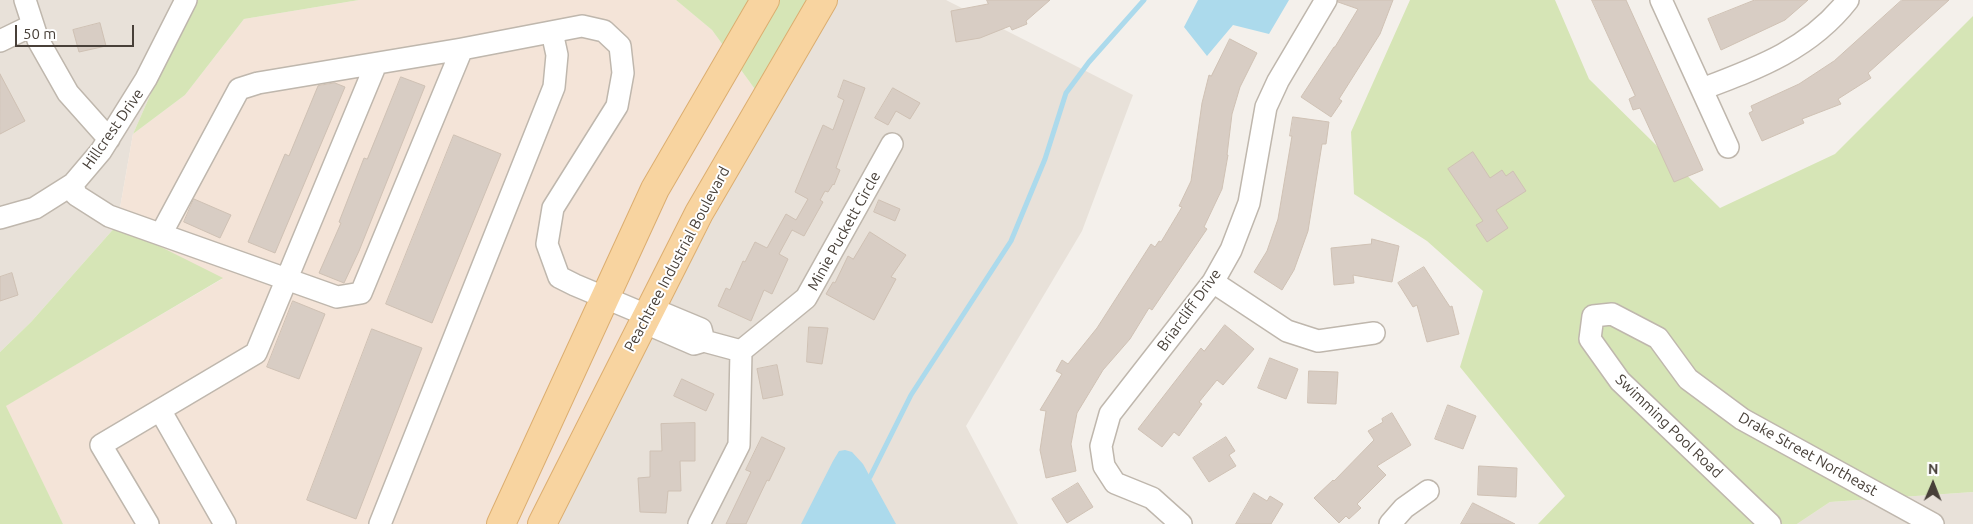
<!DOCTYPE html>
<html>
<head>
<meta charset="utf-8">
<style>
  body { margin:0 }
  #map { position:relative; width:1973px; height:524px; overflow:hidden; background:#f4f0eb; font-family:Ubuntu,sans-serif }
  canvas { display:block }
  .north { position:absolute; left:1908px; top:459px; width:50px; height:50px; -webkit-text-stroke:4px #fff; paint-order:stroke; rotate:1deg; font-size:14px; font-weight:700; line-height:20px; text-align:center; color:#484039 }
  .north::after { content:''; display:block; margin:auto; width:18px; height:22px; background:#484039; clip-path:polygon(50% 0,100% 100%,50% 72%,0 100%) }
  .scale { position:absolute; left:15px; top:25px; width:119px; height:22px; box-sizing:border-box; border:2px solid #484039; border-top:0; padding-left:6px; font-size:15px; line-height:18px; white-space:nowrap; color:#484039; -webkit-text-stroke:4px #fff; paint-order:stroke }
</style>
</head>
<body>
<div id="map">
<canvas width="1973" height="524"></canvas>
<div class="north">N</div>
<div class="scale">50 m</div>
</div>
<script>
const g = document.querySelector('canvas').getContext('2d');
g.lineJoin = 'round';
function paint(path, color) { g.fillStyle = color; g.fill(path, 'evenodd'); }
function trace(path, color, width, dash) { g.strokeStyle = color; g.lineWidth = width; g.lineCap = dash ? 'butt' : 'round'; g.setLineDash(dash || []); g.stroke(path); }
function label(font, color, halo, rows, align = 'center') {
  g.font = font + ' Ubuntu,sans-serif'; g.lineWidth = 4; g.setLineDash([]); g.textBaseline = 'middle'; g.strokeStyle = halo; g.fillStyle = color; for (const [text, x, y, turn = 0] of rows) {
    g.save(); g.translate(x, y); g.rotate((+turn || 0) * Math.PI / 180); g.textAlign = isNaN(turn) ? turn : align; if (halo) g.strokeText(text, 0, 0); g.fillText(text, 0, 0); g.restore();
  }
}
paint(new Path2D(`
  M0,0H192L133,134L117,225L31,322L0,352Z
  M814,0H946L1133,95L1082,231L966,426L1018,524H553L770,110Z
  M1973,492V524H1797L1830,502Z`), '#e8e1d9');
paint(new Path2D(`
  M359,0H676L712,30L770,110L553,524H63L5,406L222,279L117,225L133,134L185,95L244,19Z`), '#f4e4d8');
paint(new Path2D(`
  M192,0H359L244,19L185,95L133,134Z
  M676,0H814L770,110L712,30Z
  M1410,0H1555L1589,79L1720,208L1835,154L1973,16V492L1830,502L1797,524H1538L1565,496L1460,367L1483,291L1427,241L1354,194L1351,132Z
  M117,225L223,278L6,406L63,524H0V352L31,322Z`), '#d6e5b6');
paint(new Path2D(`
  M1198,0H1289L1269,34L1233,25L1207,56L1184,27Z
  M845,450L852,452L863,464L896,524H801L833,461L839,451Z`), '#acdaec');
trace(new Path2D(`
  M870,477L911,395L1011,241L1045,159L1066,93L1089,62L1144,0`), '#acdaec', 5);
const building = new Path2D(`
  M987,0H1050L1026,21L1027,24L1012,30L1010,26L980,38L956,42L951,11L988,4Z
  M1338,0H1393L1380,34L1339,99L1342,101L1331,117L1301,97L1334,47H1335L1358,9L1338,2Z
  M1592,0H1626L1703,170L1674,182L1640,108L1633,110L1629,99L1635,96Z
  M1755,0H1808L1785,20L1721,50L1708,19Z
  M1902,0H1949L1868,73L1871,78L1838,99L1841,104L1802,119L1804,123L1762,141L1749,113L1753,111L1751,106L1799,84L1834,61Z
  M100,23L106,46L79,52L73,30Z
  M1230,39L1257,53L1240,87L1232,114L1227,155H1228L1222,189L1204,227L1207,229L1152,310L1149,308L1130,339L1103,370L1077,413L1071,444L1076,471L1046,478L1040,450L1046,411L1040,410L1062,374L1056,371L1062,360L1068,364L1097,328L1151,244L1155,247L1159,241L1161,242L1182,207L1179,206L1191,181L1202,103L1209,75L1211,76Z
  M0,74L25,121L0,134Z
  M401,77L425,86L359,251L344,283L319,273L341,223L339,222L364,158L367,159Z
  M844,80L865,88L836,168L840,170L834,185L833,184L828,192L825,191L820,200L823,202L804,236L792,230L779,254L788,259L772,294L764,290L751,321L718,306L726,288L730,290L743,261L745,262L755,242L767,248L786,214L796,220L808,199L795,192L823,125L833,130L844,100L838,97Z
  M335,83L345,87L275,253L248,242L285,154L289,156L318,86Z
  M893,88L920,103L910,119L896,111L888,125L875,118Z
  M1293,117L1329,122L1326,144H1322L1308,231L1294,270L1282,290L1254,272L1267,251L1278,219L1292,136H1290Z
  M454,135L501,154L432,323L386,304Z
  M1473,152L1490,178L1502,170L1506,176L1513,171L1526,191L1496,210L1508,228L1487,242L1476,225L1483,221L1448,169Z
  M194,199L231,215L220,238L184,222Z
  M879,200L900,209L895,221L874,212Z
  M870,232L906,255L891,277L896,279L874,320L826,294L833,282L835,283L848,256L853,259Z
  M1372,239L1399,246L1392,282L1353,275L1354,283L1334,285L1331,248L1371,244Z
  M1424,267L1450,307L1452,306L1459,334L1427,342L1417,305L1413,307L1398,283Z
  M12,273L18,295L0,301V277Z
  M293,301L325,314L299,379L267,367Z
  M1225,325L1254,349L1223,385L1217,380L1199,402L1202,404L1179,436L1174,432L1162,447L1138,429L1201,348L1204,351Z
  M809,327L828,328L822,364L807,362Z
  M372,329L422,348L356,519L307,500Z
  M1270,358L1298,369L1286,399L1258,388Z
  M777,365L783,395L763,399L757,369Z
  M1309,371L1338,372L1336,404L1308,403Z
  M682,379L714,394L706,411L674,396Z
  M1448,405L1476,416L1463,449L1435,439Z
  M1392,413L1411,445L1377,466L1386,475L1357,504L1361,508L1349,519L1346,516L1339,523L1314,498L1333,480L1334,481L1374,440L1368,431L1383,422L1382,419Z
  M695,423V461H680L681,491H668L666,513L640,512L638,478L650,477V451H662L661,424Z
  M762,437L785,448L769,481L767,480L746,524H726L751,472L746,470Z
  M1226,437L1235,451L1229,455L1236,466L1209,482L1193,458Z
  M1479,466L1517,468L1516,497L1478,495Z
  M1078,483L1093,507L1067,523L1052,499Z
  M1254,493L1267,501L1270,496L1283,504L1271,524H1236Z
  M1473,503L1515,524H1461Z`);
paint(building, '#d8cdc4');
trace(building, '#cfc1b4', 1);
const minor = new Path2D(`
  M25,0L38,40L68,93L109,139
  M1661,0L1728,147
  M0,41L33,25
  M1702,89C1758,68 1810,49 1848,0
  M73,184L76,195L109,216L337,297L361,293L462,49
  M0,218L35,208L73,184L101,151L146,79L186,0
  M161,234L239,89L258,83L462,49L582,26L604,31L620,46L623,73L617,106L553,208L547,244L559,277L575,285L651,317L654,326L657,328L694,344L704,341L741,351
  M1213,282L1287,331L1318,341L1374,333
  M651,317L659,313L665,314L701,329L704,341
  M741,351L806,298L892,144
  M160,410L225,524
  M148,524L101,445L256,353L376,64
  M380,524L554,87L557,55L552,32
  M699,524L739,445L741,351
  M1181,524L1152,498L1115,483L1104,466L1101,446L1110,414L1213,282L1231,250L1249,203L1266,107L1278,81L1326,0
  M1390,524L1404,508L1428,491
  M1770,524L1620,381L1590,339L1593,316L1612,314L1658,338L1688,379L1742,419L1933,524`);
const major = new Path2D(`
  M501,524L655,189L765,0
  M542,524L699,213L823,0`);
trace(minor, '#bfb7ad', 24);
trace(major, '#dcae70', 30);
trace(minor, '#fff', 21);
trace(major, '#f8d4a0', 28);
label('15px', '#484039', '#fff', [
  ["Hillcrest Drive",113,129,-55],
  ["Minie Puckett Circle",844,231,-61],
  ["Peachtree Industrial Boulevard",677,259,-62],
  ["Briarcliff Drive",1189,310,-54],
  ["Swimming Pool Road",1669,426,44],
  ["Drake Street Northeast",1808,454,29]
]);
</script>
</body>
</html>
